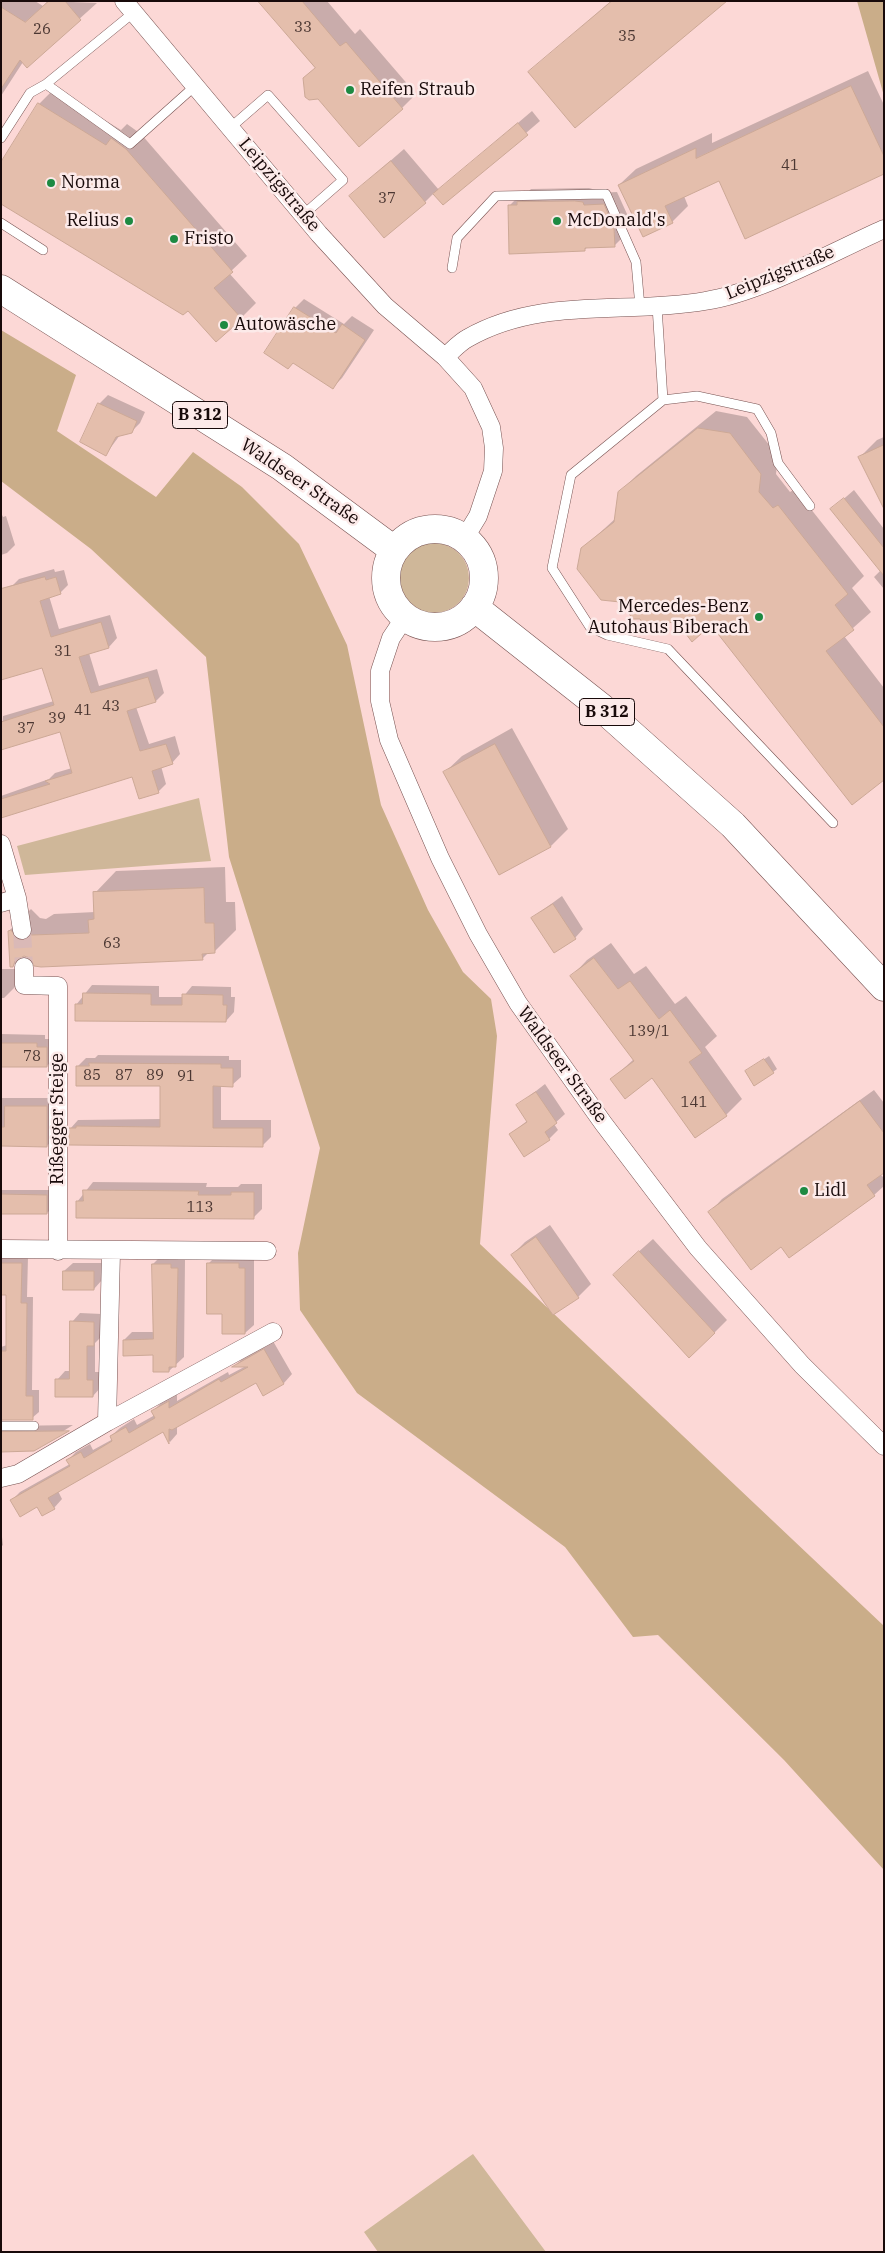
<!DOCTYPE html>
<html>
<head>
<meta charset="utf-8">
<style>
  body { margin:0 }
  #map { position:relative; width:885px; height:2253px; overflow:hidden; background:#fcd8d6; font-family:"IBM Plex Serif",serif }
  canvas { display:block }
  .frame { position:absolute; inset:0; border:2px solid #180a0a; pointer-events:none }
</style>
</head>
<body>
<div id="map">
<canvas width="885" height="2253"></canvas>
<div class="frame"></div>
</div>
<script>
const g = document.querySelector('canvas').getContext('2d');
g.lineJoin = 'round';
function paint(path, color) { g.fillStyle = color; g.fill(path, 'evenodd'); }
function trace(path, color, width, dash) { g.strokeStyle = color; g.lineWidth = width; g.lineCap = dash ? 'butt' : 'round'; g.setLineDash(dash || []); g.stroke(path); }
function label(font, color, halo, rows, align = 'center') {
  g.font = font + ' "IBM Plex Serif",serif'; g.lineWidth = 5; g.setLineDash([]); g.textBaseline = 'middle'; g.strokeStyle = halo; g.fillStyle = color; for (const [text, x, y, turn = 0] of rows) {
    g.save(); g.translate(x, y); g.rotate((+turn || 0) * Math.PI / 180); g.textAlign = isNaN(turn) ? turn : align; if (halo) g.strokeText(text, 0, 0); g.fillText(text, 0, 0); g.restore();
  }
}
paint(new Path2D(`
  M399 578a35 35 0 1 1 70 0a35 35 0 1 1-70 0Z
  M199,798L211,861L25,875L17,846Z
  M473,2154L546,2252H378L364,2232Z`), '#cfb799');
paint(new Path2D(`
  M857,1H884V96Z
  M1,330L76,375L57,431L156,497L193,452L242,487L299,544L347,645L381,805L428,910L463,972L491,999L497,1036L480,1244L884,1626V1870L784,1760L658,1635L633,1637L565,1547L357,1393L300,1310L298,1253L320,1148L229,857L206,657L91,549L1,481Z`), '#caad89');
paint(new Path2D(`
  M1,1H35L43,6L48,1L97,3L27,66L23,62L1,96Z
  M260,1H327L355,34L360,29L416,94L402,108L304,79L316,67Z
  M611,1H725L530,72Z
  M868,71L884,105V173L719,180L684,196L688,206L672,222L619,185L636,169L712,133V143Z
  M54,89L121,130L127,124L141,134L247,256L229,273L256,303L241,318L188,309L1,164L39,104Z
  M532,111L540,121L443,204L434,193L425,202L350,196L404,149L439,190Z
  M589,188L596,190V193L617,192L627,214V233L614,246L588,247L584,250L509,206L522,193L528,192L531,189Z
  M304,299L344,324L352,316L374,330L342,378L333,387L295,308Z
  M108,395L145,412L140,423L131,432L120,435L106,454L99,404Z
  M716,411L747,417L778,456L776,474L790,492L795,489L864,576L852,588L871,612L844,636L884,688V778L712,623L677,621L582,549L616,518L619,493L636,476Z
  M884,437V507L860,457L877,440Z
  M854,490L884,529V589L874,577L881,570L832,509Z
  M1,513L3,517L6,516L15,545L7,553L1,555Z
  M54,569L55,572L64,570L68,585L60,593L49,596L59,629L110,615L117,638L109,647L89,653L99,686L157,669L164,693L156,701L136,707L149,744L175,736L180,754L172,763L161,766L166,784L158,792L133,775L1,816V796L49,779L55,773L72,768L61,730L1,749L3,716L54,701L43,666L1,639V589L13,585L19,579Z
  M512,728L568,829L551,846L444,773L462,756Z
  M225,867L226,902H235L236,930L214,952H209L202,959L24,955L13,966L9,931L31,909L40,918L46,919L54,914L95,912V893L116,871Z
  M562,896L583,929L575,938L532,918Z
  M611,943L634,974L646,966L675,1004L686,996L717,1036L705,1047L742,1099L726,1115L696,1137L653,1076L612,1079L634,1059L572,976L587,960Z
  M1,969H16V986L4,998H1Z
  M92,985L159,986V997H183L192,986L231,987V997H235L234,1012L226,1021L76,1005Z
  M1,1034L45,1035V1039H55V1057L47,1066H1Z
  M98,1055L229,1056V1060H241V1077L232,1085H221V1120H271V1137L262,1146L70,1129L78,1120L161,1119V1085L78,1066L86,1058H95Z
  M769,1056L777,1069L773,1072L751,1068Z
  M545,1084L565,1114L554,1124L558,1130L549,1139L511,1134L528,1120L518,1105Z
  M874,1090L884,1103V1171L880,1174L884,1178V1186L874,1195L781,1245L710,1212L722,1199Z
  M1,1098H54L55,1137L47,1146L1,1145Z
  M93,1182L207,1183L206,1187H238L241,1184H262V1209L253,1218L77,1202Z
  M1,1190H52V1208L47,1213L1,1212Z
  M550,1225L591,1284L578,1297L512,1255L525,1242Z
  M653,1239L727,1320L714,1333L627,1262Z
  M217,1255H247V1260H254V1325L245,1333L223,1312L208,1264Z
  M1,1256L28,1257L27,1297H33L32,1390H39V1412L32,1418L1,1419V1422L8,1426L73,1425L33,1450H1V1347L7,1345L8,1294H1Z
  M161,1256H178V1260H185L184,1357L169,1371L154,1354L124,1340L132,1332H154L153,1264Z
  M73,1263H102V1280L94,1289L64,1271Z
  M80,1313L102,1314V1336L95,1343V1372H102L101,1387L93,1396L57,1380L65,1371H71L72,1322Z
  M273,1341L292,1374L284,1383L264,1394L256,1381L177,1426V1434L170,1442L163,1431L58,1491L62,1499L54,1508L12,1500L20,1492L70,1464L68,1460L76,1452L90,1444L93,1450L113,1439L111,1436L120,1428L134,1419L137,1425L155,1415L153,1411L161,1403L177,1394V1401L228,1372L229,1375L246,1366H235L242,1359Z
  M1,1529L3,1545L1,1547Z`), '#0003');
const building = new Path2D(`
  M49,1H65L81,20L27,68L20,60L1,89V7L25,22Z
  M258,1H302L340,46L346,42L403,109L359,147L318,99L309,100L305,97L303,78L315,68Z
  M612,1H727L575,128L528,72Z
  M851,86L884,156V174L745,239L719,181L665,206L673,223L643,237L618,185L696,148V158Z
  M38,103L106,145L111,138L126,149L233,272L214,288L242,319L216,342L188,311L183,315L1,204V162Z
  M518,123L528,135L443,205L433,194Z
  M391,161L426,203L384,238L349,196Z
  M575,201L583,202L584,205L604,204L614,228L615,247L585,248V251L509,254L508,205H517V202Z
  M294,307L336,333L342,324L365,340L333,389L293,363L288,369L264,353Z
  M98,403L137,421L132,433L116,437L106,456L80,442Z
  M698,428L730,433L761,474L759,492L773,508L778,505L848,594L835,605L854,630L826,651L884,727V780L852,805L711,625L692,642L677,622L652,624L642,622L640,619H633L620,602L601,600L577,569L581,548L614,522L618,492Z
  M884,445V509L858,457Z
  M844,498L884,548V576L830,509Z
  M45,577L46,580L56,577L61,594L40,601L51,637L101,622L109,648L79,657L91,693L148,677L156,702L127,711L140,751L166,744L173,764L152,771L159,793L139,799L132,777L1,818V799L50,784L45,781L72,773L60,732L1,750V722L54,705L42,668L1,680V589Z
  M495,744L551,847L499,875L443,772Z
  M204,888L205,923H214L215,953L202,954L203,960L41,967L34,966L30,958L24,956L15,961L13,967H10L8,931L11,930L18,940L23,941L31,935L89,933L88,920L94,919L93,892Z
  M553,904L576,939L554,953L531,918Z
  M594,958L618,989L630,981L659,1019L670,1010L702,1053L689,1062L727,1116L695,1138L652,1078L625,1099L610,1079L634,1061L570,976Z
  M83,993L151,994V1005H182V994L223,995V1005H227L226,1022L75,1021V1004H82Z
  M1,1043H37V1047H47V1067H1Z
  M764,1059L774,1073L754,1086L745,1071Z
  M89,1063L221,1064V1068H233V1087L213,1086V1128H263V1147L69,1145V1128H76V1126L160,1127V1086H76V1066H89Z
  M536,1092L557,1123L545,1132L550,1140L524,1157L509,1134L527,1122L516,1105Z
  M860,1101L884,1133V1173L867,1185L875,1196L789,1258L781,1247L751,1270L708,1212Z
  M5,1106H47V1147L1,1146V1127H4Z
  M83,1190L199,1191L198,1195H231V1192H254V1219L76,1218V1201H83Z
  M1,1194L47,1195V1214H1Z
  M536,1237L579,1298L553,1315L511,1255Z
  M639,1251L715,1333L689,1358L613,1275Z
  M1,1263H22L21,1303H27L26,1396H33V1420H1V1351H6V1295H1Z
  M207,1263H239V1268H245V1334H222V1314H207Z
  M152,1264H171V1268H178L176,1367H169V1372H153V1355L123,1356V1340L153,1339Z
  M63,1271H94V1290H63Z
  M70,1321L94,1322V1346H87V1380H93V1397H55V1379H69Z
  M264,1349L284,1384L263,1396L256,1383L172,1430L169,1429V1444L163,1432L48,1498L55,1509L42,1516L37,1507L20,1517L10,1500L70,1466L66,1460L81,1452L84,1458L112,1441L110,1436L126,1427L129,1433L155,1418L151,1411L169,1401V1408L219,1379L221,1382L248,1367H232Z
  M69,1431L34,1451L1,1452V1432Z`);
paint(building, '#e4beac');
trace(building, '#cca896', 1);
trace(new Path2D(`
  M22,930L24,967`), '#dab9b7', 18, [18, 9]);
const lane = new Path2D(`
  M133,13L46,84L130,144L195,86
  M230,128L268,95L343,180L303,215
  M1,138L30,93L46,84
  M1,223L43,250
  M452,268L457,238L496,196L606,194L636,262L640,307
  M657,306L663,400L571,475L552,568L590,627L607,635L668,649L833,823
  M663,400L697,396L757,409L771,433L778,463L810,506
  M1,1426H34`);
const street = new Path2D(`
  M124,1L319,234L385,306L445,357L473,388L491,427L494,448L493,471L478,516L464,539
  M445,357C452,351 460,342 468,338C542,296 625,315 705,301C762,292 830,253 884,229
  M405,617L391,638L380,671V701L389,740L440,858L478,934L518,1003L603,1123L698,1248L802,1365L884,1446
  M1,844L17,898L22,930
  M1,903L17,898
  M24,967V985L58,986V1251
  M1,1249L267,1251
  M107,1422L273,1332
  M1,1478L18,1474L107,1422L111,1252`);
const primary = new Path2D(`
  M1,289L282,467L394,550
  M386 578a49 49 0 1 1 98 0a49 49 0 1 1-98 0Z
  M474,607L602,708L733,825L884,987`);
trace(lane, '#775251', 10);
trace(street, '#775251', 19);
trace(primary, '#775251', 29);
trace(lane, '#fff', 9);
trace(street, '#fff', 18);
trace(primary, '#fff', 28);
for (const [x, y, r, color] of [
  [350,90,5,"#1d8a42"],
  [51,183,5,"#1d8a42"],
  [129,221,5,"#1d8a42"],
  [557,221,5,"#1d8a42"],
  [174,239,5,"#1d8a42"],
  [224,325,5,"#1d8a42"],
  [759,617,5,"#1d8a42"],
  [804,1191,5,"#1d8a42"]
]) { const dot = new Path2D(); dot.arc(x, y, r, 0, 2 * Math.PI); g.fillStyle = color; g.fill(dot); trace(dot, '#fceae9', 2); }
label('15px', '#4b3732', null, [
  ["33",303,28],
  ["26",42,30],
  ["35",627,37],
  ["41",790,166],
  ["37",387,199],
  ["31",63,652],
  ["43",111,707],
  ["41",83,711],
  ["39",57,719],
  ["37",26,729],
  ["63",112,944],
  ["139/1",649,1032],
  ["78",32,1057],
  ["85",92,1076],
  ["87",124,1076],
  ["89",155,1076],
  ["91",186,1077],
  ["141",694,1103],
  ["113",200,1208]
]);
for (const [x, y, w] of [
  [200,415,55],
  [607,712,55]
]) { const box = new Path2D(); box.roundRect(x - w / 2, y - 13.5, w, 27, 4); g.fillStyle = '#fceae9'; g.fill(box); trace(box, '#180a0a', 1); }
label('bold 16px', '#180a0a', null, [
  ["B 312",200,415],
  ["B 312",607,712]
]);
label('18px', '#180a0a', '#fceae9', [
  ["Reifen Straub",360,90],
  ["Norma",61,183],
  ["Relius",119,221,"right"],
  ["McDonald's",567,221],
  ["Fristo",184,239],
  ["Autowäsche",234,325],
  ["Mercedes-Benz",749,607,"right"],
  ["Autohaus Biberach",749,628,"right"],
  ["Lidl",814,1191]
], 'left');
label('18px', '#180a0a', '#fceae9', [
  ["Leipzigstraße",279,185,50],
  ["Leipzigstraße",780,273,-22],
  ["Waldseer Straße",300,482,34],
  ["Waldseer Straße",562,1065,54],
  ["Rißegger Steige",58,1119,-90]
]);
</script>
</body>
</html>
